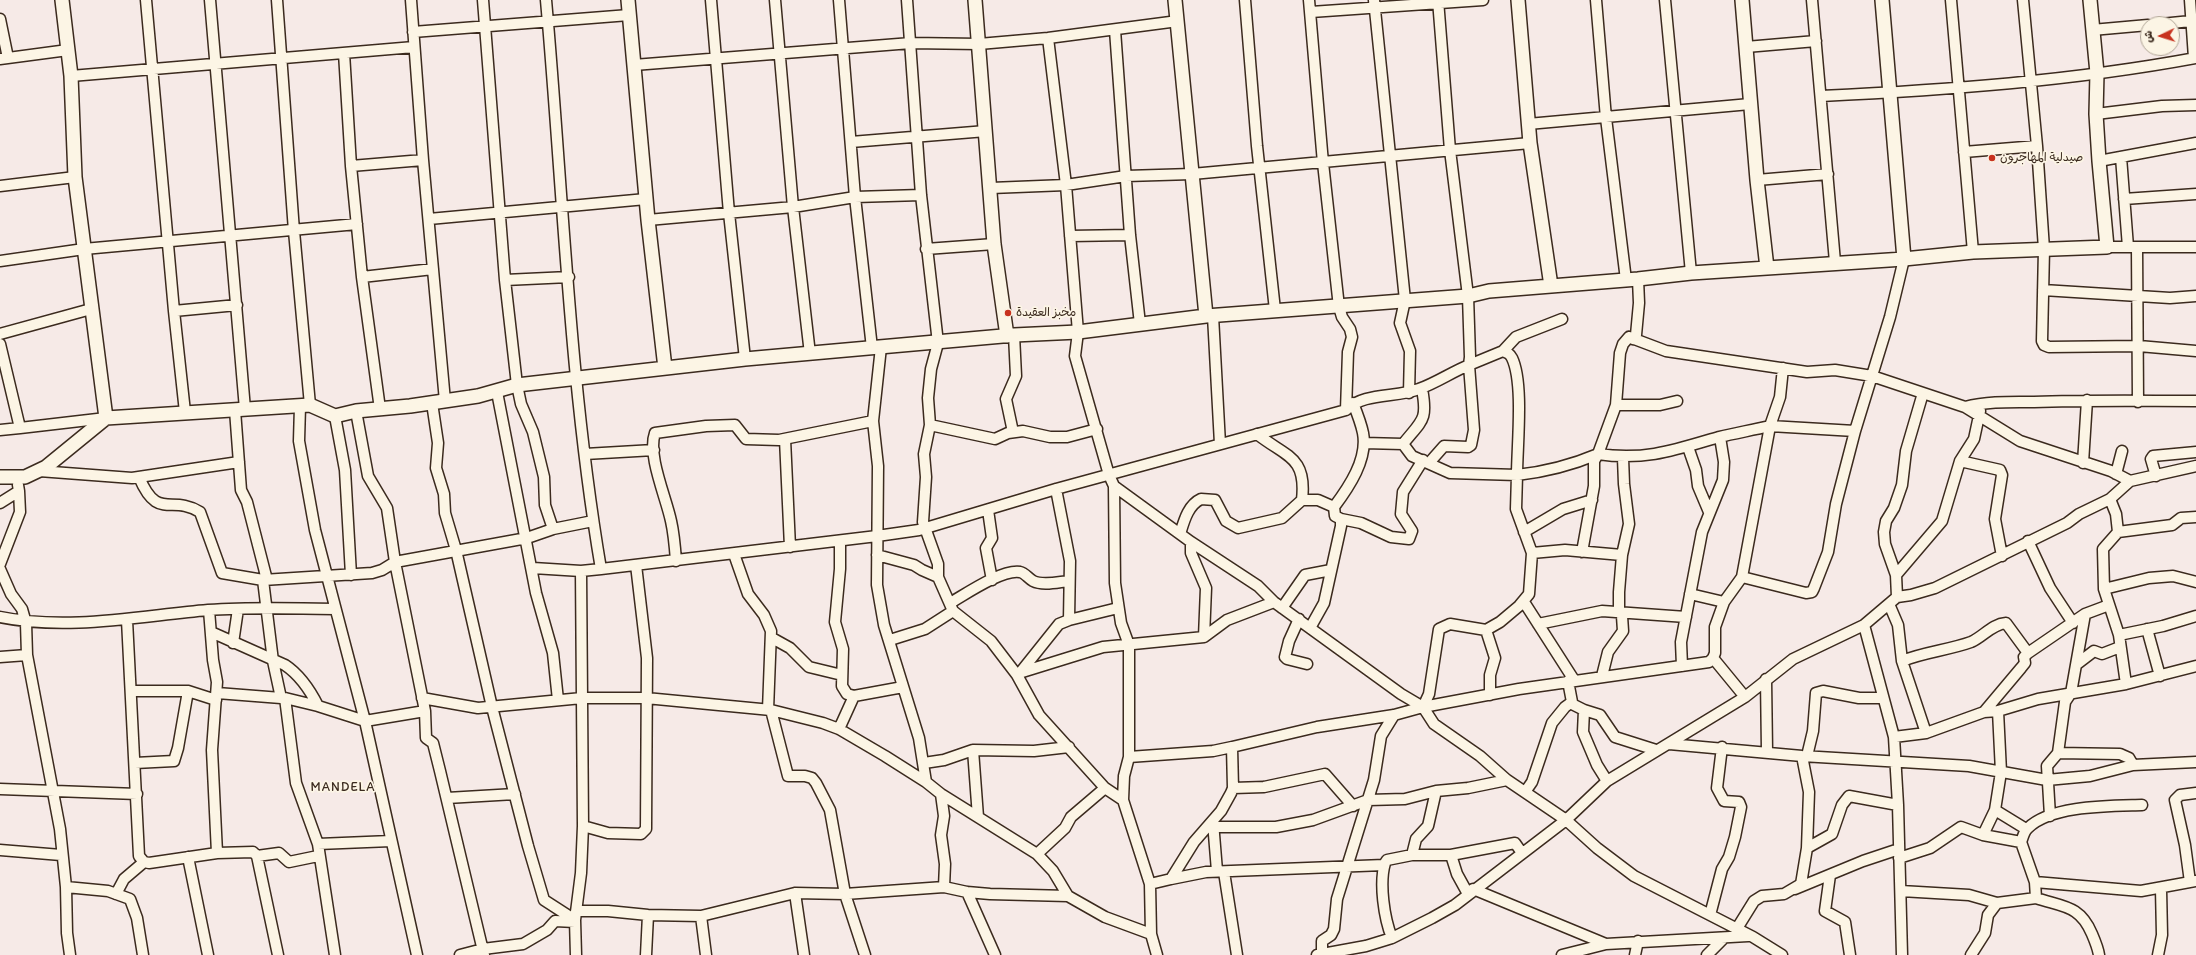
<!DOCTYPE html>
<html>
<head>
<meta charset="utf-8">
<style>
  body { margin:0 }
  #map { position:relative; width:2196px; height:955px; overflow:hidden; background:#f6eae7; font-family:Itim,"Playpen Sans Arabic",sans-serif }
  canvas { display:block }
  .north { position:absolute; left:2140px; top:16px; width:40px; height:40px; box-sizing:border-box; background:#fcf5e5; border:1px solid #afa495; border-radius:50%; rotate:266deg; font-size:11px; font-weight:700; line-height:16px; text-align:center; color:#3b2a1e }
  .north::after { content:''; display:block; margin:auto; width:14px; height:18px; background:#c8321e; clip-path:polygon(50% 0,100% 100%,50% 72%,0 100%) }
</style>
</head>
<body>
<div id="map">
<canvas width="2196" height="955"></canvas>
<div class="north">ش</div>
</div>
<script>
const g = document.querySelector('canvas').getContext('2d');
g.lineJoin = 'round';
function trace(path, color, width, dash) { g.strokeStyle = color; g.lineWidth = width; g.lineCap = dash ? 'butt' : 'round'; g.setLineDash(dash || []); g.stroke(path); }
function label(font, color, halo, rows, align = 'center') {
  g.font = font + ' Itim,"Playpen Sans Arabic",sans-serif'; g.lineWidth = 3.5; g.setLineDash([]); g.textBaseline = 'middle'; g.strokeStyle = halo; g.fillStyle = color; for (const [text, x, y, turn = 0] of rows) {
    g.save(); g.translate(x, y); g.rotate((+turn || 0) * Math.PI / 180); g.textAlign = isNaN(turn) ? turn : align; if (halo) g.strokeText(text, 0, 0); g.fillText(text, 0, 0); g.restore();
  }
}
const minor = new Path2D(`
  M146,0L174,311L185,412
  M210,0L245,409
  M277,0L294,231L310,405
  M411,0L423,160L445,401
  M483,0L505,280L517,385L521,404L533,432L544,477L545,505L553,529
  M546,0C563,190 569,381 601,569
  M711,0L729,213L745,359
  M775,0L793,207L810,354
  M839,0L855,197L872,348
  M907,0L921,195L938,343L931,369L928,398L930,425L924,454L926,477L923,522L938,564V577L953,611L991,641L1017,675L1039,715L1105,788L1123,800
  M1245,0L1257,146L1275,310
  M1309,0L1323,163L1339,307L1342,317L1350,329L1352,337L1348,352L1346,410
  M1374,0L1405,300L1400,323L1410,351L1409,393
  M1596,0L1606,118L1626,280
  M1665,0L1691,273
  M1812,0L1835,262
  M1951,0L1973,252
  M2023,0L2037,146L2044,249L2042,341L2044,345L2049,347L2139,346L2196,351
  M2190,0L2194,58
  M1311,12L1483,0
  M0,19L8,58
  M2161,24L2191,21
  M1115,30L1130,235L1140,324
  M2092,30L2148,25
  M413,32L629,15
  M1048,38L1066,185L1078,332L1075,356L1109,475L1114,486L1115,583L1121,623L1129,645V757L1124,776L1123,800L1150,884L1151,934
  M1746,47L1816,41
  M344,53L351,166L362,277L380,409
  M0,59L68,50
  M634,65L911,43L979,44L1048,38L1178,21
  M71,76L414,47
  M1821,96C1947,90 2072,81 2196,58
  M2096,114L2162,106L2196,105
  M1528,124L1750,104
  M851,142L986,131
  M1964,152L2037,146
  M2121,157L2128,247
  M2099,161L2196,143
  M351,166L423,160
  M1757,180L1828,174
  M0,186L75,177
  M991,188L1066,185L1126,176L1192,174L1530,143
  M2124,199L2196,194
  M429,219L646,199
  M648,220L793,207L855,197L921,195
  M1070,236L1130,235
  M2107,247H2196
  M2137,247L2138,402
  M926,249L994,244
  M0,261L84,249L357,224
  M362,277L433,269
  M505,280L569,277
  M2043,290L2170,298L2196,296
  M174,311L237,305
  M1213,316L1220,444
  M0,334L91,309
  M1629,337L1666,351L1807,372L1835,370L1872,376L1965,407L2020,441L2111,471L2130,481L2196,466
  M0,344L20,428L0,430
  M881,347L873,421L878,466L877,585L884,625L919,738L926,782
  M1503,351L1516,337L1562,319
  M497,392L536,593L553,653L558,700
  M432,403L438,443L436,468L444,494L445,513L456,550L492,707L528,846L544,900L575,920
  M1616,405H1660L1677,401
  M300,406L299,441L315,530L365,721L417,955
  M1965,407C1988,401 2011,402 2034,402C2088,400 2142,401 2196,401
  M235,410L241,490L247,502L267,580
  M356,411L368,476L387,508L395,562L425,711L426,738L433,743L440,771L484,955
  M335,416L345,470L351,575
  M930,425L995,439L1008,433L1023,431L1050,437H1067L1097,429
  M20,428L106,418
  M1013,432L1006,399L1016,376L1014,335
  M1257,434C1286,457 1307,456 1302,500
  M785,439L790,547
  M1364,443L1403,444L1412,456L1450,473L1517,475C1517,446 1524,383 1512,358C1510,354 1508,353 1503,351L1469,365L1474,430L1471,445L1468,447L1444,446L1429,463
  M1403,444C1422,420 1428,421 1422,389
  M1688,447L1696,470L1698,486L1709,512
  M585,454L654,450
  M1960,461L2000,470L2002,475L1995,519L2002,556
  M2083,463L2087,400
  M39,471L132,478L239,462
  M2116,474L2122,451
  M2156,476L2151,459L2153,456L2196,452
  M139,477C158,522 171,494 200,512L222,573L263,580L372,573L382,570L395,562L527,538L553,529L593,521
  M1114,486L1191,542L1258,586L1274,602L1401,694L1423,707L1434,724L1480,756L1507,780L1566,820L1597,848L1634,876L1753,937L1782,955
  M2110,499L2116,514L2118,532L2103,549L2104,589L2119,635L2126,684
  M0,503L19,491L18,485
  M988,510L992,538L986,548L992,580
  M1341,519L1361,523L1391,537L1409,539L1412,531L1401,514L1403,492L1423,460
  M1524,532L1563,509L1592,500
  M2118,532L2172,525L2181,518L2196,517
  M1180,534C1184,521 1188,505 1201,499L1215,500L1226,521L1238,528L1282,518L1302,500H1318L1334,507
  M840,541V569L835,622L843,649L842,686L847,694L854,696L903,687
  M2028,541L2050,588L2073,623
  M1191,542V553L1206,588L1204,637
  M1582,552L1594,486V461L1598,454C1645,461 1675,450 1719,437C1736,433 1753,430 1770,426L1780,397L1783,368
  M1532,553L1565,550L1622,555
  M734,554L748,594L764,615L771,631L768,710
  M877,555L914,565L922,570L938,577
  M676,561C675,547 674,534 671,521C666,497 647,455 655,433L706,426L735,425L746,439L779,440L873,421
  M0,564L20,512L19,491
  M533,568L581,571L601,569L877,536L919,530L1056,489L1346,410C1364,392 1396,398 1419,389C1436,383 1452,372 1469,365L1470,357L1468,296L1450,150L1438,0
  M0,569L11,594L22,609L26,623L27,655L60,829L66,887L67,933L70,955
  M1896,575L1942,521L1960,461L1974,439L1980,411
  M1742,577L1806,593L1812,592L1814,588L1828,552L1836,504L1855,431L1890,317L1904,259
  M263,580L273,661L281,698H285L296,783L318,844L335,955
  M2104,589L2149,578L2173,576L2196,582
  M1690,594L1724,602
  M1897,597L1896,575L1885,544L1884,532L1886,521L1894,508L1902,485L1906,451L1923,393
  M1524,602L1574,680
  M950,603C966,594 1002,569 1020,572C1025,573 1028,578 1033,581C1043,586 1058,582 1069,581
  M1889,604L1898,625L1902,661L1926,733
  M1282,608L1305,575L1331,570
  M209,610L213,660L217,682L212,750L217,853
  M0,617C68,631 139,616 208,610C250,607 293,608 335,609
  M1299,619L1289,641L1285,657L1287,659L1307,664
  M127,620L139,856L144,862L149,863L217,853L253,852L257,856L278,955
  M1069,620L1118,608
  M1538,624L1602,611L1686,617
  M1864,625L1894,737L1898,805L1902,955
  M1310,628L1324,603L1341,526V519L1335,516L1334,507C1349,487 1368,459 1363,433C1361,423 1357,413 1353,403
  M2147,629L2160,676
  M1486,630L1495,658L1490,675V695
  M211,632L285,665C300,675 310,690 318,706
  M2119,635L2163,626L2196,616
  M772,638L790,648L809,667L842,675
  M890,640L925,629L953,611
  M233,643L238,609
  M0,657L27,655
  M1713,658L1745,697
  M1902,661C1924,652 1949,650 1971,642C1983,637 1992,624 2006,623L2028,653
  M2077,664L2094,651L2102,654L2120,647
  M1682,666L1681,642L1702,532L1723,480L1724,462L1720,437
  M1019,673L1103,647L1204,637L1227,620L1274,602
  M1019,674L1059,624L1069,620L1070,561L1056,489
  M1602,676L1608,652L1623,631L1622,616L1619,611V592L1622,555L1629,524L1624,484L1623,458
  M1766,679L1767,751
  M131,691H188L216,700
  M217,693L281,698
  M285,698L318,706L365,721
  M422,698L478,708L582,698H646L771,710L823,723L839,729L885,756L926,782L941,794L1037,854L1053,871L1068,896L1105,917L1151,934L1157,955
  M1572,704L1584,710L1583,732L1597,765L1607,781
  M1423,707L1429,694L1439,629L1450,624L1486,630L1500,622L1519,606L1529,594L1532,553L1516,509L1517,475C1544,472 1572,465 1598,454L1616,405L1620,353L1623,344L1629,337L1633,339L1636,335L1639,303L1638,279
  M771,710L788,776H805L812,778L816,783L830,810L845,894L865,955
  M1584,710L1600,715L1615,737L1656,750
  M1984,712L2021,668L2025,663L2024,657L2028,653L2085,614
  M365,721L425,711
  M839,729L854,696
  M1894,737L1926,733L1984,712L1998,711L2038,699L2126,684L2196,666
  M1669,744L1802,756L1969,766L2047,780L2090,776L2133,765L2196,762
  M973,750L978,817
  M2058,753L2120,754L2129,758L2133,765
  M1807,756L1813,731L1816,693L1823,691L1859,698H1883
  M1129,757L1213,751L1232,747
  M135,763L174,761L178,748L188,691
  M924,763L944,760L973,750L1034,751L1069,747
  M1233,788L1264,787L1325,774L1353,806
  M0,789L137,794
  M1525,792L1532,782L1552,723L1565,707L1572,702L1568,681
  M941,794L944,816L941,835L945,864L944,887
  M447,798L515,794
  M1995,810L2026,829
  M2050,816L2047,766L2058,753L2065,702L2071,693L2085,614L2109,605
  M1213,822L1217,871
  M583,826L608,833L641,834L646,829L647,658L636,565
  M1213,827H1276L1313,820L1368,800L1405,799L1436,791L1468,788L1507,780
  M1983,835L1995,810L2001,772L1998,711
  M318,844L391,841
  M1807,848L1832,834L1842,805L1849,796L1898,805
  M0,850L61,855
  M1037,854L1065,828L1071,817L1105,788
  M1412,855H1451L1515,843L1522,853
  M1451,855L1457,874L1468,894
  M257,856L279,853L289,862L318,856
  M188,857L208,955
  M1899,858L1930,848L1961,827L1983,835L2021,842
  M1224,872L1237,955
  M1830,875L1825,911L1845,922L1850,955
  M1171,879L1206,872L1384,865
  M2035,882L2141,891L2196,881
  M2190,882L2185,845L2175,800L2180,795L2196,793
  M1150,884L1171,879L1194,842L1221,811L1231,793L1233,788L1232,747L1317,727L1394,715L1423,707L1519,689L1709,662L1713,658L1715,653V627L1724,602L1742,577L1770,426L1855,431
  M66,887L108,891L130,899L137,918L143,955
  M1473,889L1606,944
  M1795,889L1863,861L1899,849
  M1901,891L1969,895L1997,903L2036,898
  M967,892L995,955
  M795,893L804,955
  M116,894L124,879L144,862
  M576,911H608L648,915L701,916L795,893L845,894L944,887L967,892L990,894L1068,896
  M1710,915L1722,869L1729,857L1735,837L1741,807L1739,802L1724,801L1717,788L1722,747
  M701,916L706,955
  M1736,930L1754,901L1762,896L1784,894L1801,884L1807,848L1809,792L1802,756
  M1392,938C1384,918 1379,883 1385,863L1387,860L1412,855L1416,839L1428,826L1436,791
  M1322,954V941L1331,935L1334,929L1337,899L1374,780L1381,736L1394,715
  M460,955L483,949L523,944L547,930L555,921L575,922
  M576,955L575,920L581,873L583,826L581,571
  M646,955L648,915
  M1317,955L1366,946L1392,938L1432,918L1455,905L1566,820L1607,781L1745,697L1793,659L1864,625L1897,597L1911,595L1935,588L2067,523L2079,514L2110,499L2130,481
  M1562,955L1606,944L1748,936
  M1635,955L1638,941
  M1707,955L1724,938
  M1971,955L1985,933L1988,915L1997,903
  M2099,955C2098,948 2095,941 2092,934C2080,905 2063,907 2036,898L2035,882L2021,842C2023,837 2024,831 2028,828C2051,805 2111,806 2142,805
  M2158,955L2162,935L2161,889`);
const tertiary = new Path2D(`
  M628,0L648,220L665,368
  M975,0L994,244L1007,336
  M1175,0L1206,316
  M1518,0L1530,143L1551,286
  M1742,0L1757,180L1767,268
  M1882,0L1904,259
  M106,418L310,405L335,416L356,411L410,406L478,396L517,385L745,359L1014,335L1078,332L1206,316L1468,296L1489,291L1638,279L1691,273L1904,259L1973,252L2107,247L2099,161L2096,114L2097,73L2090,0
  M0,477H25L46,467L106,418L75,177L71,76L62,0`);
trace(minor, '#3b2a1e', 13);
trace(tertiary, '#3b2a1e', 16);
trace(minor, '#fcf5e5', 10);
trace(tertiary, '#fcf5e5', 13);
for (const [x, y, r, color] of [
  [1992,158,4,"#c8321e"],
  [1008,313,4,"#c8321e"]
]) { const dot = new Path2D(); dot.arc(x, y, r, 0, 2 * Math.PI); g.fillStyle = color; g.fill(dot); trace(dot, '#fcf5e5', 1.5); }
label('12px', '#3b2a1e', '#fcf5e5', [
  ["صيدلية المهاجرون",2000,158],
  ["مخبز العقيدة",1016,313]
], 'left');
g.letterSpacing = '1px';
label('13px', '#3b2a1e', '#fcf5e5', [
  ["MANDELA",343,788]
]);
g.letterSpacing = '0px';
</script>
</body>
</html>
